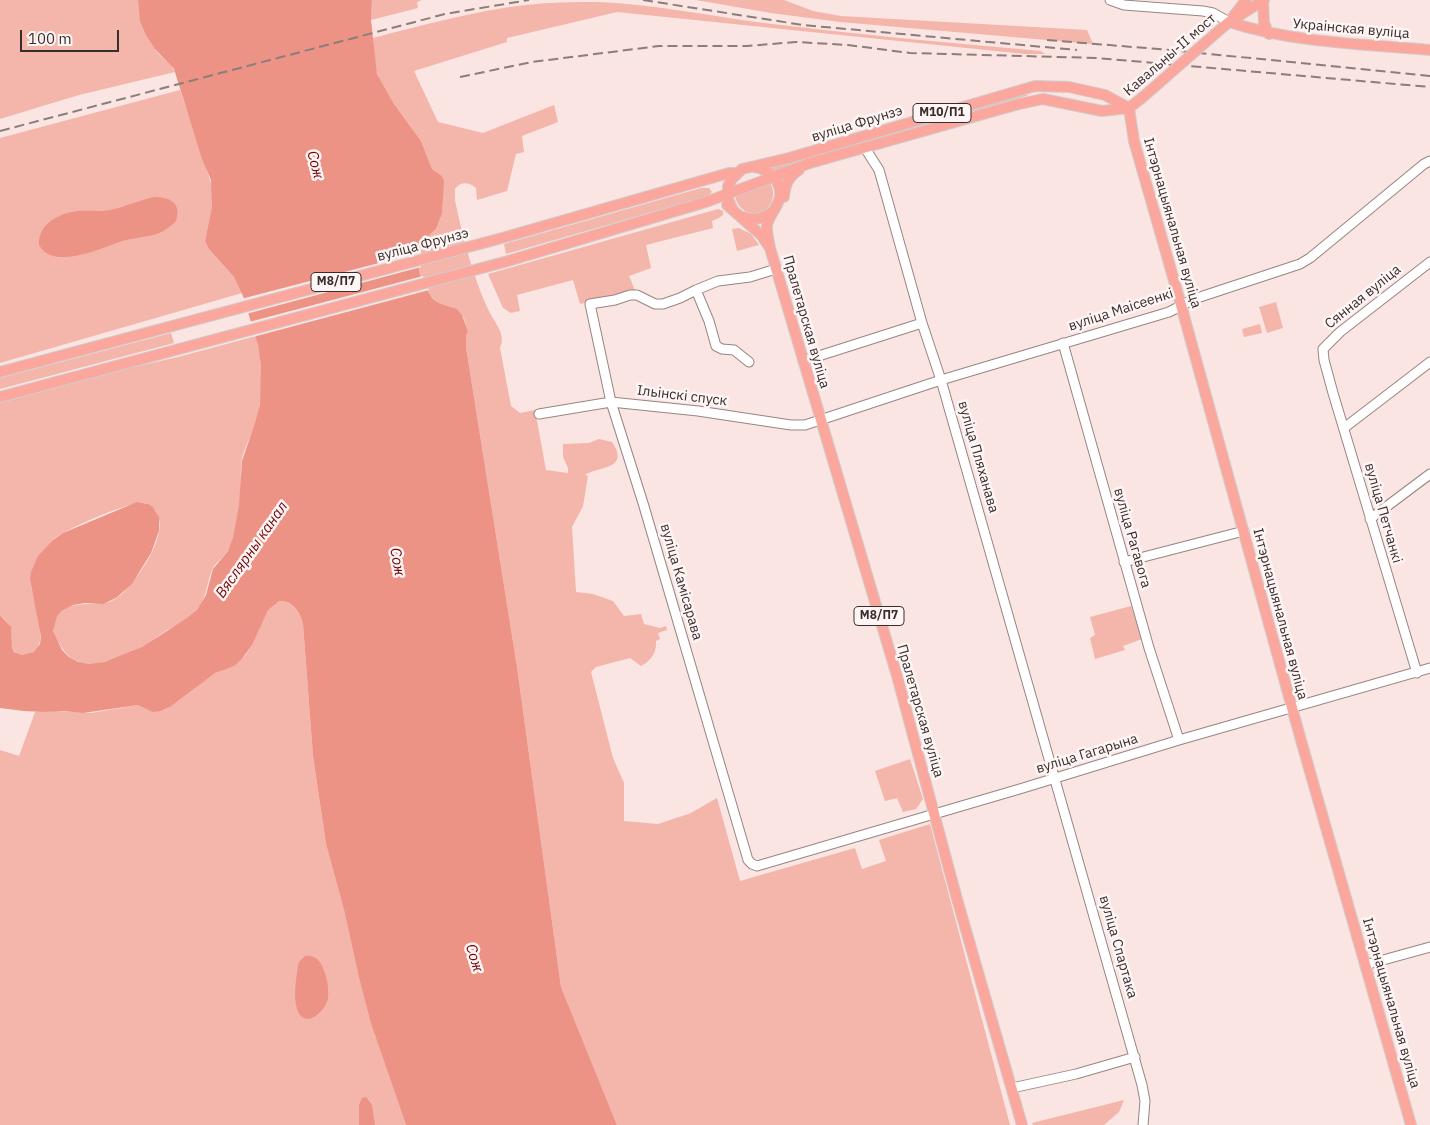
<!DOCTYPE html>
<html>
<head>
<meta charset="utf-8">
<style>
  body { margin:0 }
  #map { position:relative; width:1430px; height:1125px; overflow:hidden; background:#fae5e2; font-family:"IBM Plex Sans",sans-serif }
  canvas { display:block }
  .scale { position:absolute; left:20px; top:30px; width:99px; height:22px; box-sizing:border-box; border:2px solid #362e2d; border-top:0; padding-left:6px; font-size:15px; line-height:18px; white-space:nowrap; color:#362e2d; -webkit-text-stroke:4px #fef5f4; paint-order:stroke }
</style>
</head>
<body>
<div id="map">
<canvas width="1430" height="1125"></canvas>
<div class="scale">100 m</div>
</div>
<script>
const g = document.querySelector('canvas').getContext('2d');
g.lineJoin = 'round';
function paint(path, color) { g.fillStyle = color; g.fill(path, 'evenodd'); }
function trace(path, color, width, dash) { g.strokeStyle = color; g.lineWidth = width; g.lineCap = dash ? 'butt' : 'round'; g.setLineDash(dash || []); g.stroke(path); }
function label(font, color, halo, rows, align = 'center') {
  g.font = font + ' "IBM Plex Sans",sans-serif'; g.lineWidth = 5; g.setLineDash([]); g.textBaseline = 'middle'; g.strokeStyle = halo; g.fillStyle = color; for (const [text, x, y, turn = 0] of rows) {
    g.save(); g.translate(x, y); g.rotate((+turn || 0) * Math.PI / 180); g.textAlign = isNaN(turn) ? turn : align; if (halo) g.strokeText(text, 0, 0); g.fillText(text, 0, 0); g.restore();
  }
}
paint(new Path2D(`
  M0,0H138C139,14 146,36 154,48C160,57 170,62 175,72L79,95L0,119Z
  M372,0H422L417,2L418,8L371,20Z
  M696,0H784L813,11L841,16L1087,30L1093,44L840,22L771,13Z
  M598,2C654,4 709,16 764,23C856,34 948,43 1041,51L1045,54H1025L617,12L507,38V42L414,71L438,122L483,133L554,105L558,122L522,136L524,152L516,154L507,191L477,200L476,188C469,182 460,181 455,189V200C462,235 474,281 490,313C496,325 506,334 500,348L511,406L520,413L535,410L546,470L568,473V468L563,457V444L589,443L599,439L612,442C631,470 598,466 585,475L588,476L583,506L572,527L576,592L593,594L613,601L624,616L641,614L644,624L660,628L666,626L667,630L658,633L660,639L656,641C657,652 651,661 641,666L630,658L596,667L591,672L613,758L624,783V821L658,824L691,813L717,798L740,881L855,848L862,869L886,861L879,840L930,824L1010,1125H617L561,987L517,667L466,347V336L468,331L464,318L457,309L439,303L429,295L420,275L417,259L418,251L426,238L436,229L442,214L443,181L442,176L432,169L421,141L394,104L379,78L376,70L373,38C423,25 474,11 526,5C550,2 574,2 598,2Z
  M180,90L212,186V206L205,241L208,248L234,277L242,293L0,363V138Z
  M1024,95H1029L789,165L773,172L767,168Z
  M769,181C776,192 774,201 766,210C752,218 738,211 735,196Z
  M701,188H709L712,192L708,196L506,254L504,244Z
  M718,209L723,211V215L719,218L712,221L713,228L646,245L651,268L629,276L635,290L580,304L573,280L517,295L520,311L511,313L503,308L488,274Z
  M739,228L751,234L759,245L737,251L732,229Z
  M1276,302L1283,328L1267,333L1259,307Z
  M1260,324L1262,333L1244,337L1242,329Z
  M171,333L174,343L0,389V378Z
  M256,336C263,364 264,397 255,424C251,436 245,447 242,458C240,469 241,480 241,491C241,500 239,510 237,519C235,530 234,544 226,553C222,559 216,562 213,568C207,580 207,595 200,606C192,618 179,624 167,630C159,635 152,641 144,646C134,651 124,655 114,658C91,668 72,667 59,643C56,639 53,634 53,628C52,596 95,608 112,601C131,592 165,541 159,520C157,512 154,505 144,503C132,500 60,531 52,541C43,553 37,568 30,580C32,601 52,639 32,654L22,655L16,653C5,641 20,632 0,615V403L115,371L178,357Z
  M279,601C293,600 300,612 303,624L313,756L326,844L344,910L359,978L371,1024L406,1125H0V750L19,756L35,712L56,711L91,713L138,705L161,711L166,709C183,699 198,684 215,673C227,666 235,667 245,656C258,640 258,610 279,601Z
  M1131,606L1142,639L1123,646L1125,650L1095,659L1090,638L1095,635L1090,617Z
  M910,759L923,799L916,809L903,812L897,798L885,801L875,771Z
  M1124,1100L1119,1112L1104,1125H1033L1032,1123Z`), '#f4b5ab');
paint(new Path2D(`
  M138,0H372L371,20L377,74L394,104L421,141L432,169L442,176L444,181L442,214L436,229L426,238L418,251L417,259L420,275L427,290L432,298L439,303L457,309L462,315L468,331L466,336V347L517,667L561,987L617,1125H406L371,1024L359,978L344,910L326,844L313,756L303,624C300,612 293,600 279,601L268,610L252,645L242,659L234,666L215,673L170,707L161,711L153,712L138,705L83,713L63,711L43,712L24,711L0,708V615L11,627L12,647L14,652L22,655L34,652L40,644L41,636L30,580L31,572L38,556L53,540L63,533L137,502L148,504L153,507L159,517V531L151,553L132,584L116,598L103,604L85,603L73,605L61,611L57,616L53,631L62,650L69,657L78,662L89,664L104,662L142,647L187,618L197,610L206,595L213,569L228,551L233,538L239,505L242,461L255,423L260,404L261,366L258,345L243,296L234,277L208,248L205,241L212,206L211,180L202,159L174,69L154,48L146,35L140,21Z
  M154,197C170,197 182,203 176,221C159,239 144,235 122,241C102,248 53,271 39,245C37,224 61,212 79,211C89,210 99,212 110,210C125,207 139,200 154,197Z
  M305,956C314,955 320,960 323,968C327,977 329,988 328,998C325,1013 304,1030 297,1009C293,996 296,980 298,966L299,962Z
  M366,1097L372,1105L375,1125H359V1105L362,1098Z`), '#ec9386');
paint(new Path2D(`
  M421,252V267L246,314L241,299Z
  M423,276L429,290L253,337L249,322Z`), '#fae5e2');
const minor = new Path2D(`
  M1110,0L1124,5L1203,11L1213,13L1229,22
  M865,148L879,170L922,323L941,380L1142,1085L1145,1101L1143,1125
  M696,290L718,281L750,277L776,269
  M1063,343L1149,648L1179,740
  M803,361L922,323
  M749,362L734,350L722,349L716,346L709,321L696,290L680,298L663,304H655L637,295H630L615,300L590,304L611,402L643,503L748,860L752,864L757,866L1023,788L1179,740L1430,668
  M539,414L611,402L698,411L791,425H805L941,380L1169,312L1194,299L1300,264L1310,258L1424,164L1430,161
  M1344,428L1430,362
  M1370,519L1430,474
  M1124,562L1244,531
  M1417,673L1333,393L1324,360L1323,349L1340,332L1430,262
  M1365,965L1430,947
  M1012,1088L1076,1074L1135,1057`);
const major = new Path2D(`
  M1263,0L1264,23L1269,34
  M1233,17L1246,0
  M1229,22C1294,43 1363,44 1430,50
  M1215,34L1229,22L1264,0
  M1129,108L1134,141L1181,305L1302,744L1411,1125
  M1129,108L1143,97
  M754,167C770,169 784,183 779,200C776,209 769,216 767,225C766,232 769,241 770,248L897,676L957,899L1022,1125
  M784,197C785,185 788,177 799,170
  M727,205L761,235L768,245
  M732,208L728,199V186L732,179L742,169L789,158L1035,86L1069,87L1105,95L1129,108
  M743,217C754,221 764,219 773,211
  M0,372L502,238L729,173H737
  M0,397L508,261L706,202L810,163L1019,104L1043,99L1102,111L1129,108`);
trace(minor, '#988582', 11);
trace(major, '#cfcdcd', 12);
trace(minor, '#fff', 9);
trace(major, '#fba79e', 10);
trace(new Path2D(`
  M643,0L803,25L1077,50
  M1047,40L1170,50L1430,76
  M460,77L532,62L659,46H747L796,42L848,45L910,53L1097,58L1430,87
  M0,131L445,14L529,0`), '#8a7d7b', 2, [10, 5]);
const majorBridge = new Path2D(`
  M1143,97L1215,34`);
trace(majorBridge, '#cfcdcd', 12, []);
trace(majorBridge, '#fba79e', 10);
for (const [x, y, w] of [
  [942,113,58],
  [336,282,50],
  [879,616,50]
]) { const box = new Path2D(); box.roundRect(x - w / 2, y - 9.5, w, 19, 4); g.fillStyle = '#fef5f4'; g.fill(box); trace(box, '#362e2d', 1); }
label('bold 12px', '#362e2d', null, [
  ["М10/П1",942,113],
  ["М8/П7",336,282],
  ["М8/П7",879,616]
]);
label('14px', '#362e2d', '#fef5f4', [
  ["Украінская вуліца",1351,29,5],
  ["Кавальны-II мост",1170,55,-41],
  ["вуліца Фрунзэ",857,124,-17],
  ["Інтэрнацыянальная вуліца",1172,223,74],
  ["вуліца Фрунзэ",423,245,-15],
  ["Сянная вуліца",1363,297,-39],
  ["вуліца Маісеенкі",1121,310,-18],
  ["Пралетарская вуліца",806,322,74],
  ["Ільінскі спуск",682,396,7],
  ["вуліца Пляханава",978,457,74],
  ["вуліца Петчанкі",1383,513,74],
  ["вуліца Рагавога",1132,538,74],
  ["вуліца Камісарава",681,582,74],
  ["Інтэрнацыянальная вуліца",1280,614,75],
  ["Пралетарская вуліца",920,711,74],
  ["вуліца Гагарына",1087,754,-17],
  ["вуліца Спартака",1118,947,74],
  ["Інтэрнацыянальная вуліца",1391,1003,74]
]);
label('italic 15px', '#740406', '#fef5f4', [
  ["Сож",315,165,76],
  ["Вяслярны канал",252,550,-55],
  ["Сож",397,562,80],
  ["Сож",474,958,73]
]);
</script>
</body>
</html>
